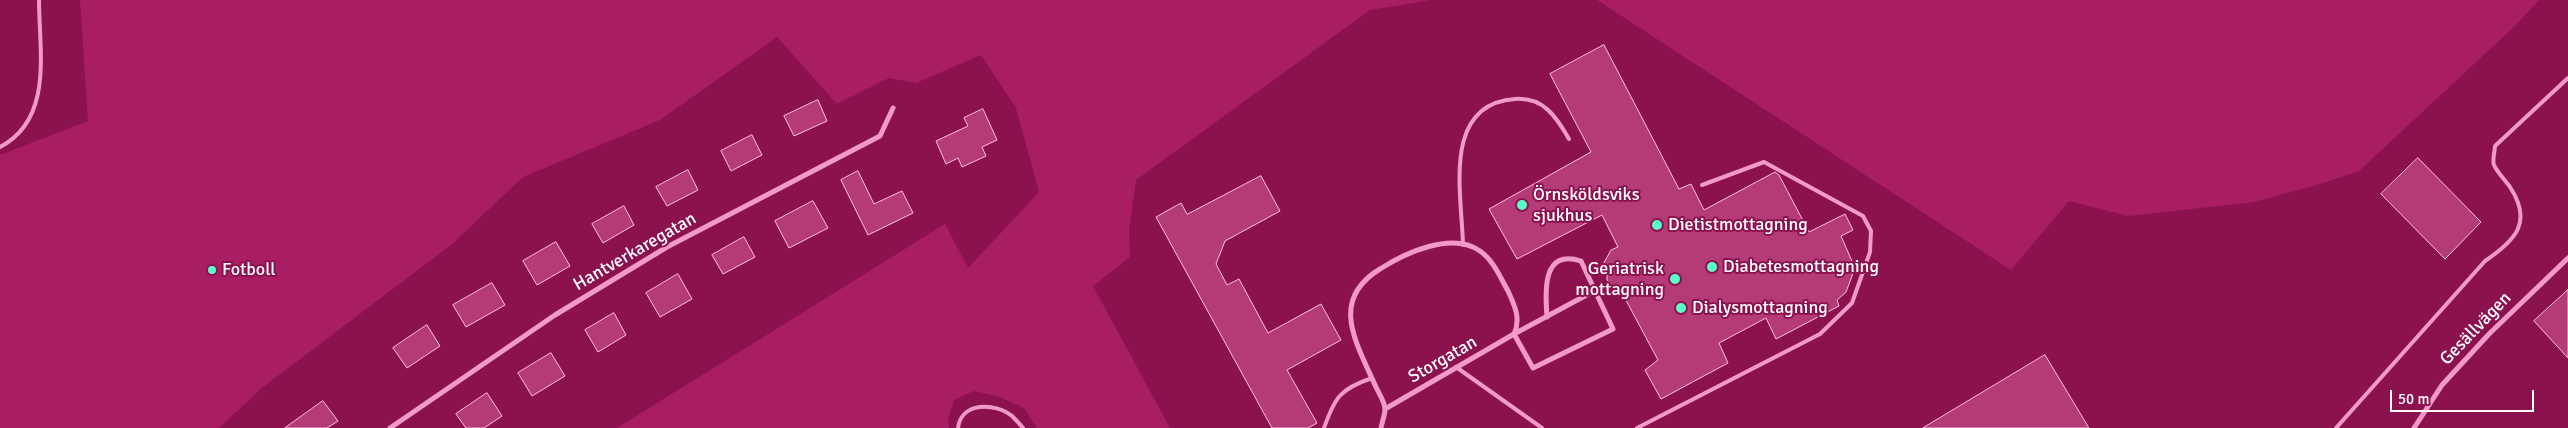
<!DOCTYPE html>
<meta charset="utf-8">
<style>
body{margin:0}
#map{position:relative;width:2568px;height:428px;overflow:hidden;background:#8c124f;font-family:Signika,sans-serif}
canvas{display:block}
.scale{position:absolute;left:2390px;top:390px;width:144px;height:22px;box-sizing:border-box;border:2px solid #fff;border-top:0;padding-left:6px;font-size:15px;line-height:18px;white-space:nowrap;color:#fff;-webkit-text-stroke:4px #8c124f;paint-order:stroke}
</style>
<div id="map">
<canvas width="2568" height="428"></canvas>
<div class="scale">50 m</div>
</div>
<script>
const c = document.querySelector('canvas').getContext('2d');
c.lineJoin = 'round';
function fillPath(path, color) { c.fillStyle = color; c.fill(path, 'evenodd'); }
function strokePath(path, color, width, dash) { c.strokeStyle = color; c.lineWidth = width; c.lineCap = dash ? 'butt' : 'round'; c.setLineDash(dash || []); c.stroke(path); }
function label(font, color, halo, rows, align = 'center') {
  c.font = font + ' Signika,sans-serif'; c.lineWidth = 4; c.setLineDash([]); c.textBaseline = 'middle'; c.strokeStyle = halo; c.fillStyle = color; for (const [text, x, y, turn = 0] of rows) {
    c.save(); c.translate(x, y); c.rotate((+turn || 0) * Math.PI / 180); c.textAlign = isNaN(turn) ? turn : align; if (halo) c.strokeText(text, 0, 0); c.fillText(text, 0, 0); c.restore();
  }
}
const green = new Path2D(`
 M 80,0 L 1431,0 L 1370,10 L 1136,180 L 1129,230 L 1130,257 L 1093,286 L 1170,428 L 1037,428 L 1024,408 L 1000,397 L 974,391 L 954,400 L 948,419 L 949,428 L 617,428 L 945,224 L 968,268 L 1039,192 L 1016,108 L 981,55 L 916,83 L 889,78 L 837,104 L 777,37 L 660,120 L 523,177 L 451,245 L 263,387 L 219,428 L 0,428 L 0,155 L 88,121 Z
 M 1597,0 L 2539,0 L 2516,25 L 2359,171 L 2317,185 L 2254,202 L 2128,216 L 2069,201 L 2011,270 Z`);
const building = new Path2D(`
 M 1604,45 L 1679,189 L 1691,184 L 1704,210 L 1775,172 L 1779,175 L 1809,232 L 1845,214 L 1853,230 L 1841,236 L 1855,268 L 1846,292 L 1837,300 L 1839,306 L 1776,339 L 1766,318 L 1719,343 L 1728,363 L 1661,399 L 1645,370 L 1658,360 L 1620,289 L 1611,285 L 1607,280 L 1607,272 L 1601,268 L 1611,250 L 1618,247 L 1602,215 L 1517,259 L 1489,209 L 1591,152 L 1550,74 Z
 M 818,100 L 827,121 L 794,136 L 784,116 Z
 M 983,109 L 997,140 L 982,147 L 986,156 L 962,167 L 958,158 L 946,164 L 936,141 L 968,126 L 964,118 Z
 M 752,135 L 762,155 L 731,171 L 721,151 Z
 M 2418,158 L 2481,222 L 2445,259 L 2381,194 Z
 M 688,170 L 698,190 L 667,206 L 656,187 Z
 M 858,171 L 874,204 L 902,191 L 913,213 L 868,235 L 841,180 Z
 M 1261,176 L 1280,211 L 1225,241 L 1216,264 L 1227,285 L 1239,279 L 1268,333 L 1321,304 L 1341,340 L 1287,370 L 1317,423 L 1308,428 L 1272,428 L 1156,217 L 1181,203 L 1187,214 Z
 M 813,201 L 828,228 L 789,248 L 775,221 Z
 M 624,206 L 634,225 L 603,243 L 592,224 Z
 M 744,237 L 755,257 L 723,274 L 712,255 Z
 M 556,242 L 570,266 L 537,285 L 523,261 Z
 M 678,274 L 692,299 L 660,317 L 646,293 Z
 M 492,283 L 505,305 L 466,327 L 453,305 Z
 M 2568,290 L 2568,358 L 2534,321 Z
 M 614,313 L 626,335 L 598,352 L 585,330 Z
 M 427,325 L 440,346 L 407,368 L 393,348 Z
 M 551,353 L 565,376 L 532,396 L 518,373 Z
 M 2045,355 L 2089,428 L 1923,428 Z
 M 487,393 L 502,416 L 484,428 L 466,428 L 456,414 Z
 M 323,401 L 338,421 L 327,428 L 285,428 Z`);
const service = new Path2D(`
 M 0,147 C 54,119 39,50 39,0
 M 1463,245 C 1462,195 1441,104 1515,99 C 1543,97 1556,116 1569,139
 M 1456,367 L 1542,428
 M 958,428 C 961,402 995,402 1012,416 C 1016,420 1020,424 1023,428
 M 1324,428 C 1335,397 1340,389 1372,378
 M 1637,428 L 1820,334 L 1852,303 L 1870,252 L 1871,231 L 1863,216 L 1764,162 L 1702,185
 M 2336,428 L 2485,261 C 2516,240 2533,222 2510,187 C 2505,180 2497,172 2494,165 C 2492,160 2495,151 2495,146 L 2568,78`);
const minor = new Path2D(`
 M 1547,317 C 1545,292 1542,248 1581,261 L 1613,329 L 1533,368 L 1514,334 L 1596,290
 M 390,428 L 555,315 L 667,247 L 880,136 L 893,108
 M 1381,428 C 1382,422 1385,415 1385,409 C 1385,402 1378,392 1375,385 C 1356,342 1329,300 1380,269 C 1405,253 1452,231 1480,251 C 1494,261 1500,277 1508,291 C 1515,306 1521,319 1514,334 L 1385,409
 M 2414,428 L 2442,385 L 2489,334 L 2568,258`);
const markers = [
 [1522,205,6,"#5affc6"],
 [1657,225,6,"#5affc6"],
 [1712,267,6,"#5affc6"],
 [212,270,5,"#5affc6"],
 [1675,279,6,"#5affc6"],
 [1681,308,6,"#5affc6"]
];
const poiNames = [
 ["Örnsköldsviks",1533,195],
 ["sjukhus",1533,216],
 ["Dietistmottagning",1668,225],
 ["Diabetesmottagning",1723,267],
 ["Geriatrisk",1664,269,"right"],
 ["mottagning",1664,290,"right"],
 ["Fotboll",222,270],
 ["Dialysmottagning",1692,308]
];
const streetNames = [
 ["Hantverkaregatan",635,252,-30],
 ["Gesällvägen",2476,329,-46],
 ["Storgatan",1443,360,-30]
];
fillPath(green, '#a81d64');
fillPath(building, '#b53b78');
strokePath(building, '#fcc1df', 1);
strokePath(service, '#f19ac7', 4);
strokePath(minor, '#f19ac7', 5);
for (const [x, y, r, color] of markers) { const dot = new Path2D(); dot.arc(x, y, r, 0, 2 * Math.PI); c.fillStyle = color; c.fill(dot); strokePath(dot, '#8c124f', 2); }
label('18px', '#fff', '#8c124f', poiNames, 'left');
label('18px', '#fff', '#8c124f', streetNames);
</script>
